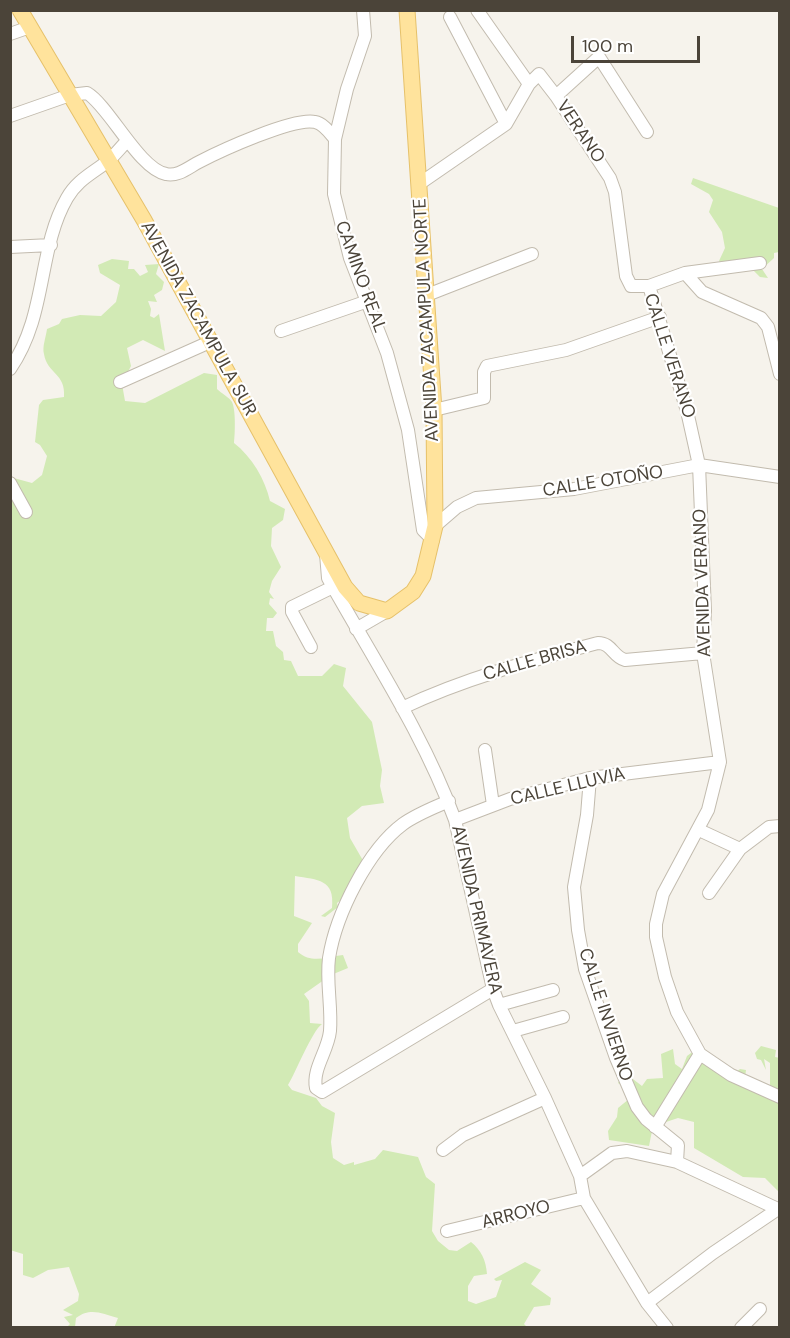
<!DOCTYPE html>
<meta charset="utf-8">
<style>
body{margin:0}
#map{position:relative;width:790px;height:1338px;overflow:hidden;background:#f6f3ec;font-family:"DM Sans",sans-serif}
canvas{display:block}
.frame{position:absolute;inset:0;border:12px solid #4b4439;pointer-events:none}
.scale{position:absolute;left:571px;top:36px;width:129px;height:27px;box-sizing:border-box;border:3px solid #4b4439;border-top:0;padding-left:8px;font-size:18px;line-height:21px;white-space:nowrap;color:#4b4439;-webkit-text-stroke:4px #fff;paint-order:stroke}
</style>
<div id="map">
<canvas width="790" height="1338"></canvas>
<div class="frame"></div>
<div class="scale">100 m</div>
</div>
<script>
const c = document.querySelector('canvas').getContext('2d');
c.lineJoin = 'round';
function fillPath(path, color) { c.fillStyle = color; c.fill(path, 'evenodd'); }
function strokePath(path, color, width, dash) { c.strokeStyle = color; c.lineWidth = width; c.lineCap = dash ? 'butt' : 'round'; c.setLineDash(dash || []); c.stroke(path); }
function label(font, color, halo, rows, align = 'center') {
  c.font = font + ' "DM Sans",sans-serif'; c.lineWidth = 4.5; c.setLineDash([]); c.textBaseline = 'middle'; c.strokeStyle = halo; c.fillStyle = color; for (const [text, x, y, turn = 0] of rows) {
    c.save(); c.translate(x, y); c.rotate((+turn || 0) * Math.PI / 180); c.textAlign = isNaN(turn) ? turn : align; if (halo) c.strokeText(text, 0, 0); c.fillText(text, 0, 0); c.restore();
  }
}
const green = new Path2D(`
 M 693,178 L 779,208 L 779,252 L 774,253 L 774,258 L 762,269 L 768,278 L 760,277 L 753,270 L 727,270 L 719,261 L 725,248 L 722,232 L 709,212 L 713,200 L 709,194 L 691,184 Z
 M 112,259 L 129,261 L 128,269 L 134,269 L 140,276 L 148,272 L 145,265 L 159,264 L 156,274 L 164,282 L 162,290 L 154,295 L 157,302 L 148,301 L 151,309 L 150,316 L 154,318 L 159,314 L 165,351 L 143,340 L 127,348 L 131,366 L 122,384 L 125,401 L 145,403 L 204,373 L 217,375 L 217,389 C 221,393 230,398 232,402 C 236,410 235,434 234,443 C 252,457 265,479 270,501 L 285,509 L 283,520 L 272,528 L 271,546 L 281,567 L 272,581 L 269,592 L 274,599 L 270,598 L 269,604 L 277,613 L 273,618 L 267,618 L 266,631 L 273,631 L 276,646 L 283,652 L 284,660 L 291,661 L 298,676 L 322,676 L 334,664 L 346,668 L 343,686 L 372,722 L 382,770 L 380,786 L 384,803 L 362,806 L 347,818 L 350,838 L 365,864 L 355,889 L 337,903 L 338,907 L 325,917 L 321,916 L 332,908 C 335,879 318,880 295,876 L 294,916 L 312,923 L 298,944 L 298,952 C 312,964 326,957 343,955 L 348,968 L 331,975 L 304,994 L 309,1001 L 310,1023 L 322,1024 C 312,1031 296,1072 288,1085 L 292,1090 L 316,1098 L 322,1106 L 335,1113 L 331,1142 L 333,1158 L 344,1165 L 354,1162 L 354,1165 L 375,1159 L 383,1150 L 418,1157 L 426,1177 L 435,1184 L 432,1231 L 438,1241 L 449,1250 L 457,1251 L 471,1242 C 481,1250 486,1260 487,1274 L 474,1276 L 468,1286 L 468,1301 L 476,1304 L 496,1297 L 502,1280 L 496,1281 L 494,1279 L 525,1262 L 541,1270 L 531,1284 L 551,1298 L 550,1305 L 534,1307 L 524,1324 L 527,1327 L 114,1328 L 118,1318 C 102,1314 91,1307 76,1318 L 75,1327 L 67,1327 L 70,1324 L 64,1317 L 73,1315 L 63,1310 L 78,1301 L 79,1294 L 69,1267 L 48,1270 L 33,1278 L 23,1275 L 23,1254 L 10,1250 L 10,477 L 32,483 L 42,475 L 47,456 L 40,445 L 35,442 L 39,405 L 43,400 L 64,397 C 66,373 47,374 44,354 C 42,347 46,337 47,329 L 59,324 L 62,319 L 80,315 L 101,316 L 116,302 L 120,285 L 100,273 L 98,265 Z
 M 761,1046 L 776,1050 L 775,1057 L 780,1058 L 779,1192 L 765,1178 L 743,1177 L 694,1148 L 694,1122 L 678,1118 L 666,1122 L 660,1121 L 653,1126 L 649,1146 L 609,1140 L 608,1131 L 617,1117 L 618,1108 L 629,1099 L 628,1089 L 618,1083 L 622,1076 L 629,1076 L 642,1086 L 647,1079 L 663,1078 L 661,1054 L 673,1049 L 675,1064 L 682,1069 L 687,1056 L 691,1053 C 708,1055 714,1073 730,1077 L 740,1069 L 746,1070 L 744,1085 L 766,1091 L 770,1085 L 770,1063 L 764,1059 L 766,1070 L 761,1060 L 757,1059 L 755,1053 Z`);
const minor = new Path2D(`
 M 363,10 L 365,36 L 347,89 L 335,139 L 334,194 L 350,258 L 387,353 L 408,430 L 423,530 L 433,540
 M 477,10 L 529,84
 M 450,17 L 506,124
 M 10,34 L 30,27
 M 556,96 L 599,57 L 647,132
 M 10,116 L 70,95 L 87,93 C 109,106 139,169 166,174 C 178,177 189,167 199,162 C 220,151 294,117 315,122 C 323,123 330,133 335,139
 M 419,184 L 506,124 L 529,84 L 539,74 L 556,96 L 610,178 L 615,192 L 626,276 L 631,286 L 649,286 L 687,411 L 699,465 L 705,611 L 703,653 L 720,762 L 708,810 L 663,894 L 656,924 L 656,937 L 665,977 L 677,1012 L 700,1054 L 731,1075 L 780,1097
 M 10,247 L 51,245
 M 685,273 L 702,292 L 761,318 L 768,327 L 780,374
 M 649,286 L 685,273 L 760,263
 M 427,295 L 532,254
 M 281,331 L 365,302
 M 10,369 C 48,314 37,250 67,198 C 77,180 93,173 108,161 C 115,155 121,147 127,141
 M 120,382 L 212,341
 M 434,410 L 484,398 L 484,372 L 487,366 L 566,350 L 660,317
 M 10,483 L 26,512
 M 435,526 L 457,507 L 476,498 L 574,489 L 699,465 L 780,477
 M 326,554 L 328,578 C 372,657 424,735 455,820 L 493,989 L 499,1005 L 545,1098 L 580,1176 L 584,1198 L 647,1303 L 667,1328
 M 356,629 L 387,611
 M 311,647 L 292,612 L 292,607 L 333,587
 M 402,708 C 465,678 530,661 598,643 C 612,643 613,657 625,660 L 703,653
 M 485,750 L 493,805
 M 590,778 L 587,815 L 574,887 L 578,930 L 585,969 L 616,1058 L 637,1107 L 646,1119 L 678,1145 L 677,1162
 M 449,801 C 433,808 417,814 403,824 C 368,850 336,914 329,958 C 326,982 332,1007 330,1031 C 328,1051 312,1069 316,1088 L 322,1092 L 493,989
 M 455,820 L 510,799 L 590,778 L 720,762
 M 699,830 L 740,849 L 769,827 L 780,826
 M 709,893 L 740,849
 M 499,1005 L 553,990
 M 513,1031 L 563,1017
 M 655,1127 L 700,1054
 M 443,1150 L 463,1135 L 545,1098
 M 580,1176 L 612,1153 L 627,1151 L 677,1162 L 780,1210
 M 447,1231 L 584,1198
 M 647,1303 L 713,1253 L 778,1209
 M 741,1328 L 760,1309`);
const major = new Path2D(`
 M 20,10 L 144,220 L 345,587 L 359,603 L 387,611 L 413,592 L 423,576 L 435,526 L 434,410 L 407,10`);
const streetNames = [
 ["VERANO",580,132,56],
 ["CAMINO REAL",360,277,70],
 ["AVENIDA ZACAMPULA SUR",198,319,61],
 ["AVENIDA ZACAMPULA NORTE",427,320,-93],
 ["CALLE VERANO",669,356,72],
 ["CALLE OTOÑO",603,482,-9],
 ["AVENIDA VERANO",703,583,-92],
 ["CALLE BRISA",535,661,-16],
 ["CALLE LLUVIA",568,787,-13],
 ["AVENIDA PRIMAVERA",476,910,77],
 ["CALLE INVIERNO",605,1015,72],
 ["ARROYO",516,1215,-14]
];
fillPath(green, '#d2eab5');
strokePath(minor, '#c2bbae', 14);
strokePath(major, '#e6c16a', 17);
strokePath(minor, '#fff', 12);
strokePath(major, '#ffe39c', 15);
label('18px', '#4b4439', '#fff', streetNames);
</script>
